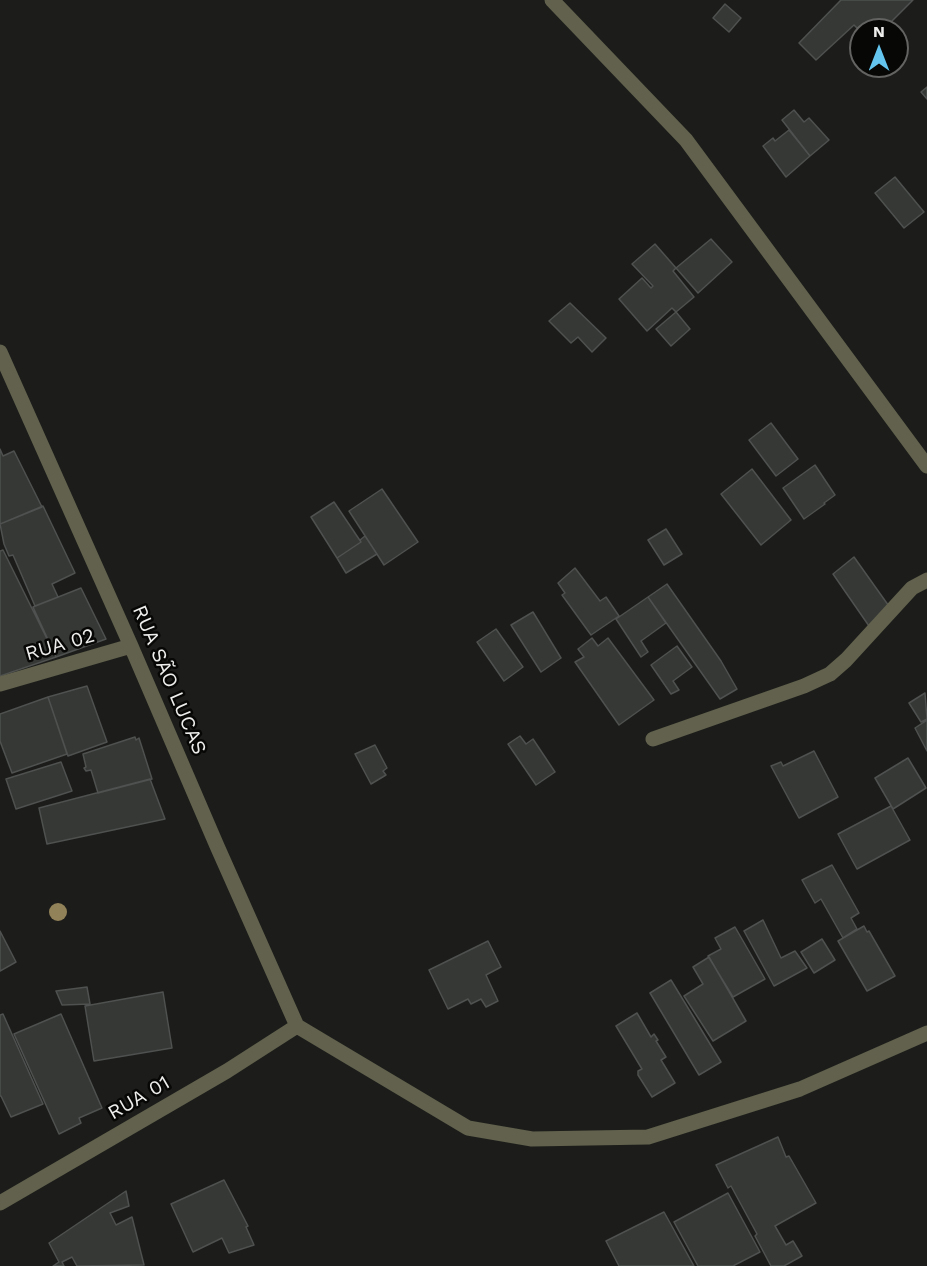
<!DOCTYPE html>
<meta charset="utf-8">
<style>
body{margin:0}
#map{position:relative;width:927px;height:1266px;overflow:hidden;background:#1c1d1a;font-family:"Work Sans",sans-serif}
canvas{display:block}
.north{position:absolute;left:849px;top:18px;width:60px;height:60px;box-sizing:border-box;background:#070706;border:2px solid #636462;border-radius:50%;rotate:0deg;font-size:16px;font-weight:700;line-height:24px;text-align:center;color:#eeefed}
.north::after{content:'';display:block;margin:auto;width:21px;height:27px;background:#64c5ee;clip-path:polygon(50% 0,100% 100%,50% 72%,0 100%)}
</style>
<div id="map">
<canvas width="927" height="1266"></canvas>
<div class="north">N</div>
</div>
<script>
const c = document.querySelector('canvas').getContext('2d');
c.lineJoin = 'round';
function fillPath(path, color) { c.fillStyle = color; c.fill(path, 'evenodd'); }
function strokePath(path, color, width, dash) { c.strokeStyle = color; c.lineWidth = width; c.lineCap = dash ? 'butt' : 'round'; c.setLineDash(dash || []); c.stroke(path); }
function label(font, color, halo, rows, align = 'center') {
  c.font = font + ' "Work Sans",sans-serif'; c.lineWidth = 5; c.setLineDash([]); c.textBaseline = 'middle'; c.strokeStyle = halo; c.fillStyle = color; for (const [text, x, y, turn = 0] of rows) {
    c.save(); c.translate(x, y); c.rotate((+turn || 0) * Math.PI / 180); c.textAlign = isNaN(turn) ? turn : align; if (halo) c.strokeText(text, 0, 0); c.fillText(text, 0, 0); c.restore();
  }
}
const building = new Path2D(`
 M 841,0 L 913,0 L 883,30 L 861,30 L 861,32 L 854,25 L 816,60 L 799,43 Z
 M 725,4 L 741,18 L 729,32 L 713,18 Z
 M 927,87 L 927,99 L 921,92 Z
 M 794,110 L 804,122 L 809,118 L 829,140 L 810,156 L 782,120 Z
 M 789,130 L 810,156 L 786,177 L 763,146 L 773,138 L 775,141 Z
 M 895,177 L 924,212 L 904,228 L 875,193 Z
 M 711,239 L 732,262 L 698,293 L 676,268 Z
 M 655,244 L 676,268 L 673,271 L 694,297 L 676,312 L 672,308 L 647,331 L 619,299 L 642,278 L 651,288 L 653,286 L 632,264 Z
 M 570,303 L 606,338 L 592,352 L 578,337 L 571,343 L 549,321 Z
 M 676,312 L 690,329 L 671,346 L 656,329 Z
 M 771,423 L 798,459 L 776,476 L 749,440 Z
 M 0,449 L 3,456 L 14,451 L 42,507 L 0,524 Z
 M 815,465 L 835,495 L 824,503 L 825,504 L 804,519 L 783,488 Z
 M 752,469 L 791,520 L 761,545 L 721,494 Z
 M 382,489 L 418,542 L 384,565 L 349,511 Z
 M 334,502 L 361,542 L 337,558 L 311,517 Z
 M 43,506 L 75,573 L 52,584 L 58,597 L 35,606 L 13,555 L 9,556 L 4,544 L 0,524 Z
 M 666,529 L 682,554 L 664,565 L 648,540 Z
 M 365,536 L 377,554 L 346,573 L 337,558 L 361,542 L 360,540 Z
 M 3,550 L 56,657 L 0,676 L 0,551 Z
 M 854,557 L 891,609 L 869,626 L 833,574 Z
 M 575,568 L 600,601 L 606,597 L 619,616 L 591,635 L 562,595 L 565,593 L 558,583 Z
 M 667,584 L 721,661 L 737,689 L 720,699 L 648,597 Z
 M 81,588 L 106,639 L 56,657 L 33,607 Z
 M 648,597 L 666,623 L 641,641 L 648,652 L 641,657 L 616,619 Z
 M 533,612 L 561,658 L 541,672 L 511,625 Z
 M 496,629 L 523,667 L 504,681 L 477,642 Z
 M 592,638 L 598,646 L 608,638 L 654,700 L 619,725 L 575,662 L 584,657 L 578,649 Z
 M 677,646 L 692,667 L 673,681 L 679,690 L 671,694 L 651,665 Z
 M 87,686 L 107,742 L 68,756 L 48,697 Z
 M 925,693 L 927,719 L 921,722 L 909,703 Z
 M 48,697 L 67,754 L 12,773 L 0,741 L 0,714 Z
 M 927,720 L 927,751 L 915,728 Z
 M 520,736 L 526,744 L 533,739 L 555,772 L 536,785 L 508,744 Z
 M 135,737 L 136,740 L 139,738 L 152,779 L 98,793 L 91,770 L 86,771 L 84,768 L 86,767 L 83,754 Z
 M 375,745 L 387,768 L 383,771 L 386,775 L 371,784 L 355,754 Z
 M 814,751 L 838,797 L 799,818 L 771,766 L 781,762 L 783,766 Z
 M 908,758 L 926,788 L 893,809 L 875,778 Z
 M 61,762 L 72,791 L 16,809 L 6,779 Z
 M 150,779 L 165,819 L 47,844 L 39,808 Z
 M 891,806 L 910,840 L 857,869 L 838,834 Z
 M 832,865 L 859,913 L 851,918 L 857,929 L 843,938 L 821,899 L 815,903 L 802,880 Z
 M 763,920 L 781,958 L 795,951 L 807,968 L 774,986 L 744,931 Z
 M 864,926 L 867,932 L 869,931 L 895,976 L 867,991 L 838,941 Z
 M 735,927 L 765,979 L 733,997 L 708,956 L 721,949 L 715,938 Z
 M 0,931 L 16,962 L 0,971 Z
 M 822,939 L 835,960 L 814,973 L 801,952 Z
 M 488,941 L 501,967 L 486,975 L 498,1001 L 486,1007 L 481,999 L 471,1004 L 468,999 L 448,1009 L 429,970 Z
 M 709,957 L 746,1021 L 713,1041 L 684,996 L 703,984 L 693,967 Z
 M 671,980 L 721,1062 L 699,1075 L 650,993 Z
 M 87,987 L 90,1004 L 62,1005 L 56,991 Z
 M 163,992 L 172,1048 L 94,1061 L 85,1006 Z
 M 637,1013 L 651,1037 L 654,1034 L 658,1040 L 656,1041 L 666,1057 L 661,1060 L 675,1083 L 652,1097 L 638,1075 L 638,1071 L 642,1069 L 616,1026 Z
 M 3,1014 L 43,1104 L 11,1117 L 1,1096 L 0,1096 L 0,1015 Z
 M 61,1014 L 102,1108 L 79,1118 L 81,1123 L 59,1134 L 14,1034 Z
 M 778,1137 L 786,1157 L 789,1156 L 816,1203 L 775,1226 L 786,1245 L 793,1241 L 802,1256 L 784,1266 L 771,1266 L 755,1236 L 757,1234 L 731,1186 L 728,1188 L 716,1165 Z
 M 224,1180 L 248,1226 L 246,1227 L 254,1245 L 229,1253 L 222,1238 L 193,1252 L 171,1204 Z
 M 126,1191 L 129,1206 L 110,1213 L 116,1225 L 132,1217 L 144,1265 L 77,1266 L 72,1257 L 62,1262 L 64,1266 L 53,1266 L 59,1262 L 49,1243 Z
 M 728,1193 L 760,1252 L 733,1266 L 698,1266 L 674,1222 Z
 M 664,1212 L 694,1266 L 619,1266 L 606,1241 Z`);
const minor = new Path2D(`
 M 552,0 L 686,140 L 927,466
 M 0,352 L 131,646 L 217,846 L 297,1026
 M 0,684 L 131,646
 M 653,739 L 804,686 L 830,674 L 846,660 L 912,588 L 927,580
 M 297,1026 L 468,1128 L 532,1139 L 648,1137 L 800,1089 L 927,1033
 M 0,1203 L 227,1071 L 297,1026`);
const trees = [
 [58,912]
];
const streetNames = [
 ["RUA 02",60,645,-16],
 ["RUA SÃO LUCAS",169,680,67],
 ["RUA 01",139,1098,-30]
];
fillPath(building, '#353835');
strokePath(building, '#4e514f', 1.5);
strokePath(minor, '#61614d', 15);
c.fillStyle = '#928259';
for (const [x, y] of trees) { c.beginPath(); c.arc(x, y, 9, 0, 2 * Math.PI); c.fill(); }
label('20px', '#eeefed', '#070706', streetNames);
</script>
